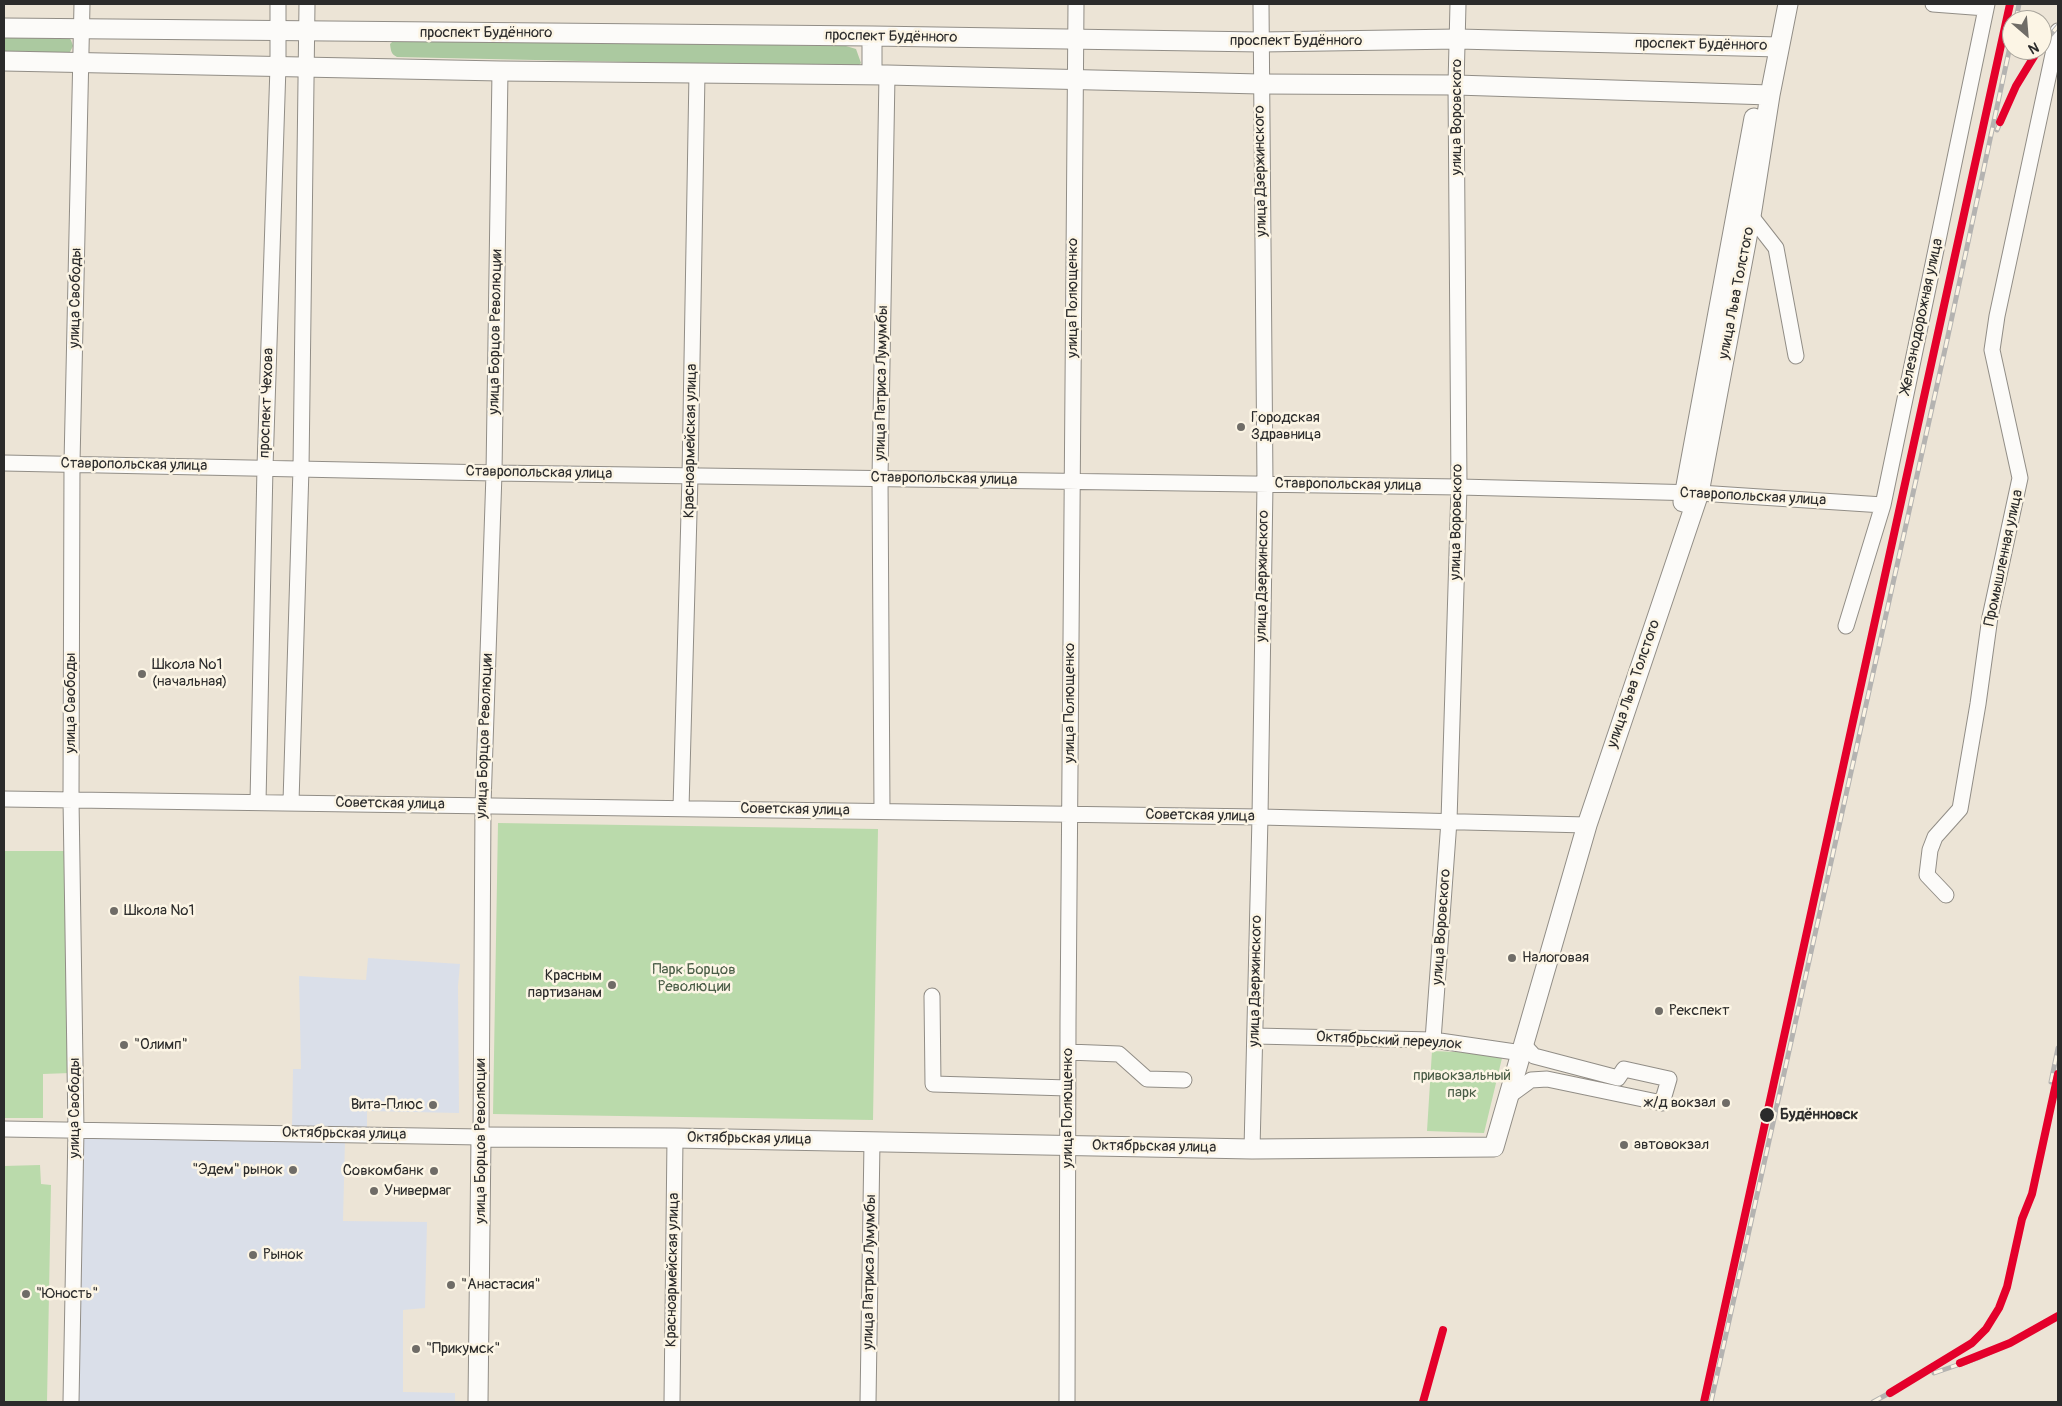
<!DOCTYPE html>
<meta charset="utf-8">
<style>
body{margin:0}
#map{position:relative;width:2062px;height:1406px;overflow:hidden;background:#ece4d6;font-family:Pangolin,sans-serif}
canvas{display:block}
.frame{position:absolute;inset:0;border:5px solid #2b2b2b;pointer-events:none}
.north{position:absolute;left:2002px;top:10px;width:50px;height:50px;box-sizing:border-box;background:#fcf5e5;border:1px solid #a8a49b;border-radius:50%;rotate:153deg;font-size:14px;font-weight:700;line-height:20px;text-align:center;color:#2b2b2b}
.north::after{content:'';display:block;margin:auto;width:18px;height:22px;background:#6f6c67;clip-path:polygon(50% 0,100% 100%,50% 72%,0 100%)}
</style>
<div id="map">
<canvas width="2062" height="1406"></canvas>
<div class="frame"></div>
<div class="north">N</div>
</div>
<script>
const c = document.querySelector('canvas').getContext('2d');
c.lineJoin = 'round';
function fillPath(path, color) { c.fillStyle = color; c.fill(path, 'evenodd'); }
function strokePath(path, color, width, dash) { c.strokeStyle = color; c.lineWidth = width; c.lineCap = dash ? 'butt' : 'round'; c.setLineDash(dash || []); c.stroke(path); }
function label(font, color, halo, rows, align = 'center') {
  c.font = font + ' Pangolin,sans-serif'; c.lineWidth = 5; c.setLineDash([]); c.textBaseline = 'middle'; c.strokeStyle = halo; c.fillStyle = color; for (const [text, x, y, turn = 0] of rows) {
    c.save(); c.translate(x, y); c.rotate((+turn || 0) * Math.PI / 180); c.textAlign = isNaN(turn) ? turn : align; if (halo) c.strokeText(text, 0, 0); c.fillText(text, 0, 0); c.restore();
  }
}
const built = new Path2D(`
 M 368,958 L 460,964 L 458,986 L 459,1113 L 367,1111 L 367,1129 L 292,1129 L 293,1069 L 301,1069 L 299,976 L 366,980 Z
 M 82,1136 L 345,1139 L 343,1221 L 427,1222 L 425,1308 L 403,1310 L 403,1392 L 455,1393 L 455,1402 L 77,1402 Z`);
const green = new Path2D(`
 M 498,823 L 878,829 L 873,1120 L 493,1114 Z
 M 4,851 L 71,851 L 70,1073 L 43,1074 L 43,1118 L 4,1118 Z
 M 1432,1051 L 1503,1054 L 1484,1133 L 1427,1131 Z
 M 40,1165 L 41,1184 L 51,1185 L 47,1402 L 4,1402 L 4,1166 Z`);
const forest = new Path2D(`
 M 4,33 L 66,35 L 71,40 L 73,46 L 68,56 L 4,55 Z
 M 432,40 L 846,46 L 856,49 L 861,63 L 857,67 L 397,57 C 391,54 391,51 390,44 L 393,41 Z`);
const minor = new Path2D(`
 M 1933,4 L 1986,8
 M 1751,216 L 1776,248 L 1796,356
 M 4,463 L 494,473 L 1459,487 L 1699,493 L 1883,505
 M 1846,626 L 1883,505 L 1987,4
 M 4,799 L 1260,817 L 1587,825
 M 258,802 L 265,467 L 278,66 L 278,4
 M 291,802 L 301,468 L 307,4
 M 681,808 L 690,476 L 697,73
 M 882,811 L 880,478 L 887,75
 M 1946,895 L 1927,875 L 1930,850 L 1935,837 L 1960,809 L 1978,704 L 1990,617 L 2020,478 L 1992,350 L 1997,316 L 2058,31
 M 932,996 L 933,1084 L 1068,1088
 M 1255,1036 L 1433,1040 L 1522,1053
 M 1433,1040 L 1449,821 L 1459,487 L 1456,85 L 1458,4
 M 1068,1052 L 1119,1054 L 1147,1079 L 1184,1080
 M 1509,1096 L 1531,1080 L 1547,1079 L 1662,1103 L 1669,1079 L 1624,1069 L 1618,1078 L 1534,1056 L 1524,1045
 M 4,1129 L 481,1137 L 483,805 L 494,473 L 500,71
 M 1252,1149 L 1260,817 L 1265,484 L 1261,4
 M 71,1402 L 76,1130 L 71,799 L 72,463 L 82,4
 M 672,1402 L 675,1138
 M 868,1402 L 872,1142
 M 1067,1402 L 1068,1021 L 1076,4`);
const major = new Path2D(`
 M 4,28 L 872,36 L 1261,42 L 1458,39 L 1779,47
 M 872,36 L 872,75
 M 4,61 L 500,71 L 887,75 L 1260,84 L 1456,85 L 1770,95
 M 1683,502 L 1754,118
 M 478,1402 L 481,1137 L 675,1138 L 1252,1149 L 1494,1147 L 1587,825 L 1699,493 L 1751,216 L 1770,95 L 1788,4`);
const rail = new Path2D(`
 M 2016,20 L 2019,4
 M 2042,45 L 2058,26
 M 1997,130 L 2016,86 L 2038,50
 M 2051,1082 L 2058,1048
 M 1723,1313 L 1767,1115
 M 1934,1373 L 1978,1358 L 2010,1343 L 2058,1316
 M 1890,1393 L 1972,1343 L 1986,1329 L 1999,1308 L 2007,1287 L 2022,1219 L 2032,1194 L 2058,1074
 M 1423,1402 L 1443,1330
 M 1711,1402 L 1946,345 L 2012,37
 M 1873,1402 L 1895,1390`);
const rail1 = new Path2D(`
 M 2000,122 L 2016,86 L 2038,50
 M 1960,1363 L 2010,1343 L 2058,1316
 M 1890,1393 L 1972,1343 L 1986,1329 L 1999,1308 L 2007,1287 L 2022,1219 L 2032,1194 L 2058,1074
 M 1423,1402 L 1443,1330
 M 1704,1402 L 2010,4`);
const markers = [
 [1241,427,5,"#6f6c67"],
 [142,674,5,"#6f6c67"],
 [114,911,5,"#6f6c67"],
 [1512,958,5,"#6f6c67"],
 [612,985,5,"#6f6c67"],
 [1659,1011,5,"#6f6c67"],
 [124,1045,5,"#6f6c67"],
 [1726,1103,5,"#6f6c67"],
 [433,1105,5,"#6f6c67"],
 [1767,1115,8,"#2b2b2b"],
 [1624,1145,5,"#6f6c67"],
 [293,1170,5,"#6f6c67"],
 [434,1171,5,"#6f6c67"],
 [374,1191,5,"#6f6c67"],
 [253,1255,5,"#6f6c67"],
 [451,1285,5,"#6f6c67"],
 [26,1294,5,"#6f6c67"],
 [416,1349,5,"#6f6c67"]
];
const streetNames = [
 ["проспект Будённого",486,33],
 ["проспект Будённого",891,37,1],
 ["проспект Будённого",1296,41],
 ["проспект Будённого",1701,45,1],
 ["улица Воровского",1457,117,-90],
 ["улица Дзержинского",1261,171,-91],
 ["улица Льва Толстого",1737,293,-79],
 ["улица Свободы",76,298,-89],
 ["улица Полющенко",1073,298,-90],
 ["Железнодорожная улица",1922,316,-78],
 ["улица Борцов Революции",496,332,-89],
 ["улица Патриса Лумумбы",882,383,-89],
 ["проспект Чехова",267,403,-88],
 ["Красноармейская улица",691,441,-89],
 ["Ставропольская улица",134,465,1],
 ["Ставропольская улица",539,473,1],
 ["Ставропольская улица",944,479,1],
 ["Ставропольская улица",1348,485,1],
 ["Ставропольская улица",1753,497,3],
 ["улица Воровского",1457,522,-89],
 ["Промышленная улица",2004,558,-78],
 ["улица Дзержинского",1263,576,-89],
 ["улица Льва Толстого",1634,684,-71],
 ["улица Свободы",71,703,-90],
 ["улица Полющенко",1070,703,-90],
 ["улица Борцов Революции",485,736,-88],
 ["Советская улица",390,804,1],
 ["Советская улица",795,810,1],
 ["Советская улица",1200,816,1],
 ["улица Воровского",1442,927,-86],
 ["улица Дзержинского",1256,981,-89],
 ["Октябрьский переулок",1389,1041,3],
 ["улица Свободы",75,1108,-90],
 ["улица Полющенко",1068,1108,-90],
 ["Октябрьская улица",344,1134,1],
 ["Октябрьская улица",749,1139,1],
 ["улица Борцов Революции",481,1141,-90],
 ["Октябрьская улица",1154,1147,1],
 ["Красноармейская улица",673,1270,-89],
 ["улица Патриса Лумумбы",870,1272,-89]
];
const poiNames = [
 ["Городская",1251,418],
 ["Здравница",1251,435],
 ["Школа №1",152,665],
 ["(начальная)",152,682],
 ["Школа №1",124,911],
 ["Налоговая",1522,958],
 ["Красным",602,976,"right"],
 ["партизанам",602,993,"right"],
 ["Рекспект",1669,1011],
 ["\"Олимп\"",134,1045],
 ["ж/д вокзал",1716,1103,"right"],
 ["Вита-Плюс",423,1105,"right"],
 ["автовокзал",1634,1145],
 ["\"Эдем\" рынок",283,1170,"right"],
 ["Совкомбанк",424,1171,"right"],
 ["Универмаг",384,1191],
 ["Рынок",263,1255],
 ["\"Анастасия\"",461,1285],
 ["\"Юность\"",36,1294],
 ["\"Прикумск\"",426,1349]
];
const parkNames = [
 ["Парк Борцов",694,970],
 ["Революции",694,987],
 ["привокзальный",1462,1076],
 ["парк",1462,1093]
];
const stopNames = [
 ["Будённовск",1780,1115]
];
fillPath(built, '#dadfe9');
fillPath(green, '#badaab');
fillPath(forest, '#abc9a0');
strokePath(minor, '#918d86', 17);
strokePath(major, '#918d86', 21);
strokePath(minor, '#fcfbf9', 15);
strokePath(major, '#fcfbf9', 19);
strokePath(rail, '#b4b3b1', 5);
strokePath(rail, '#fcf5e5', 3, [9]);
strokePath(rail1, '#e4002b', 8);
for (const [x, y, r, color] of markers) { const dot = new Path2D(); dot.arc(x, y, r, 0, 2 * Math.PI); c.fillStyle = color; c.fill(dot); strokePath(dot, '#fcf5e5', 2); }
label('15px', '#2b2b2b', '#fcf5e5', streetNames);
label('15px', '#2b2b2b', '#fcf5e5', poiNames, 'left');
label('15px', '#4a5d47', '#fcf5e5', parkNames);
label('bold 15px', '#2b2b2b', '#fcf5e5', stopNames, 'left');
</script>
